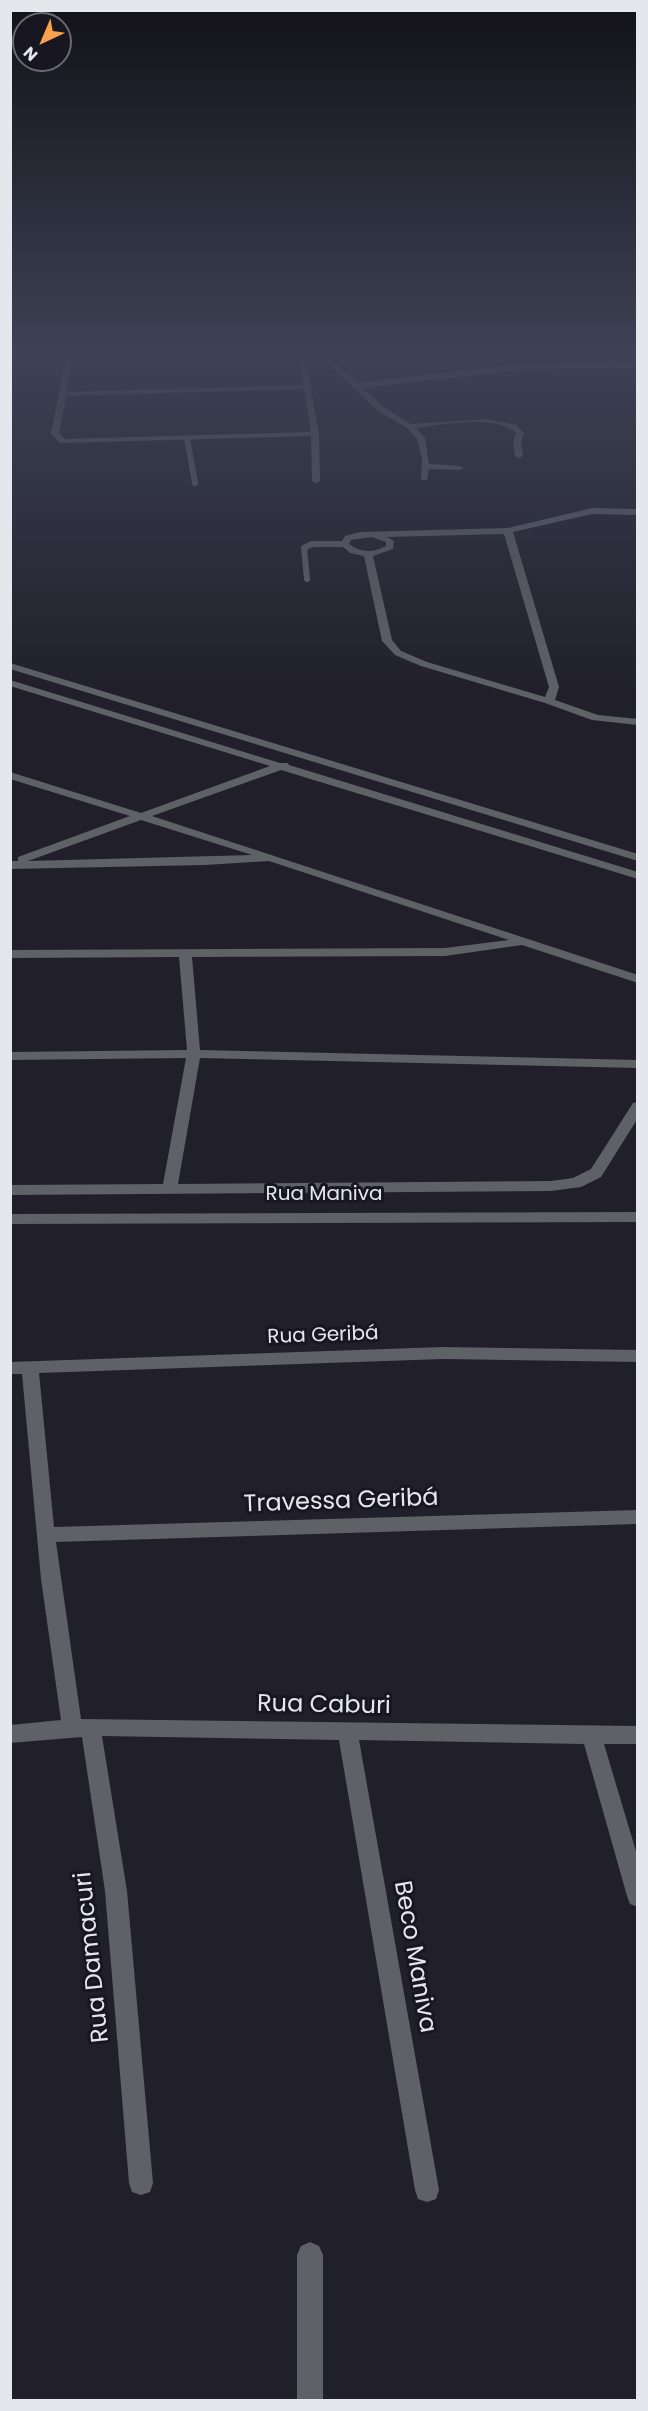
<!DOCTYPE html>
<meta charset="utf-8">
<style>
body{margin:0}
#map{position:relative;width:648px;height:2411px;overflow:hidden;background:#21202a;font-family:Poppins,sans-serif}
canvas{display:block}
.frame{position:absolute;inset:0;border:12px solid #e6e6ed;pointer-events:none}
.north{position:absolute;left:12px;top:12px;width:60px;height:60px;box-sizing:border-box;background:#181721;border:2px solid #6a6a73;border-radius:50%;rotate:224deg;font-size:16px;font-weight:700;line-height:24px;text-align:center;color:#e6e6ed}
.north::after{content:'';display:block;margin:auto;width:21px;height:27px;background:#f8a04b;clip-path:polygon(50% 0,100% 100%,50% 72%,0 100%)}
</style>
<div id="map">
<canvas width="648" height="2411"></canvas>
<div class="frame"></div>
<div class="north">N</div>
</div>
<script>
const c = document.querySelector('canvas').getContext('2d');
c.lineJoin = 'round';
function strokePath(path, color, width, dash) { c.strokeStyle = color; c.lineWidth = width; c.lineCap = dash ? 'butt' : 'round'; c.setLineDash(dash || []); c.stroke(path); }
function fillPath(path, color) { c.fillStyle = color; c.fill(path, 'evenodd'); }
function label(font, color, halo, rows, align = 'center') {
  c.font = font + ' Poppins,sans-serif'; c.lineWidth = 6; c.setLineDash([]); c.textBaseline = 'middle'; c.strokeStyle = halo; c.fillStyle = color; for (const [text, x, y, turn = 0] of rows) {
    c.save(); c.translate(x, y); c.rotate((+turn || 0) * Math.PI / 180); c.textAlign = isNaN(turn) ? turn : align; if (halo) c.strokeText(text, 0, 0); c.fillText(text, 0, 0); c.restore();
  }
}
const lane = new Path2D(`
 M 355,386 L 521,367 L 638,364
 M 187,438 L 195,483
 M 307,579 L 304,548 L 312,544 L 344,544`);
const street = new Path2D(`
 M 66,357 L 72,357 L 66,392 L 303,385 L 299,357 L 305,357 L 319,434 L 320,481 L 316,483 L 312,481 L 311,436 L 60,443 L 51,434 ZM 304,389 L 311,432 L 65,439 L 59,433 L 66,396 Z
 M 322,357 L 328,357 L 385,408 L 411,424 L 487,419 L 516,425 L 524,433 L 521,442 L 523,456 L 519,458 L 515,456 L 513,442 L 516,433 C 496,414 441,425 416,428 L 425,438 L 429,464 L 460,466 L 464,468 L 460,470 L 429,469 L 427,480 L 421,480 L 422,459 L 417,439 L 407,428 L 379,412 Z
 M 592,508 L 638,509 L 638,515 L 592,514 L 513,532 L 559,687 L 555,700 L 598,715 L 638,719 L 638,725 L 592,720 L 545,703 L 421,666 L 395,655 L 382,641 L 364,556 L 350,553 L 340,544 L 345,536 L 360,532 L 508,528 ZM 504,534 L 549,687 L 545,697 L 427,662 L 401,651 L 392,640 L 373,556 L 393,549 L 394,541 L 387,537 ZM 372,537 L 386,542 L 386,546 C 373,553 360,553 349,544 L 351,540 Z
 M 10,663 L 638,854 L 638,861 L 10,669 Z
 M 10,680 L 280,763 L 288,763 L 289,765 L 638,872 L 638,879 L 281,770 L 152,816 L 638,975 L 638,983 L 522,945 L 445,956 L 192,957 L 200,1050 L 638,1060 L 638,1068 L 200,1058 L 178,1184 L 551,1181 L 573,1178 L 591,1169 L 633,1103 L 638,1102 L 638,1118 L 601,1177 L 581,1187 L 551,1191 L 10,1195 L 10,1185 L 163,1184 L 186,1058 L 10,1060 L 10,1052 L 187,1050 L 179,957 L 10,958 L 10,950 L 445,948 L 509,940 L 269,861 L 205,865 L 10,869 L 10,861 L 18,861 L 18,857 L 130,816 L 10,779 L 10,772 L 141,813 L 270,766 L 10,686 ZM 141,820 L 252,855 L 28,861 Z
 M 638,1212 L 638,1222 L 10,1224 L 10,1214 Z
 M 443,1347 L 638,1350 L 638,1362 L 443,1359 L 39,1373 L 54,1527 L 638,1510 L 638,1524 L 56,1542 L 81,1719 L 638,1726 L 638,1744 L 604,1744 L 638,1858 L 638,1907 L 630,1904 L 627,1896 L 584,1744 L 359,1740 L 439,2190 L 436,2199 L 427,2202 L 418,2199 L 415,2190 L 339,1740 L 102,1736 L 127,1891 L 153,2183 L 150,2192 L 141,2195 L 132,2192 L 129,2183 L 105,1891 L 82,1737 L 10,1743 L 10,1725 L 61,1720 L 41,1579 L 22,1374 L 10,1374 L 10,1362 Z
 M 310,2242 L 319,2246 L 323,2255 L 323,2400 L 297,2400 L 297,2255 L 301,2246 Z`);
const streetNames = [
 ["Rua Maniva",324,1195],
 ["Rua Geribá",323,1336,-2]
];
const nearStreetnames = [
 ["Travessa Geribá",341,1502,-2],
 ["Rua Caburi",324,1706,1],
 ["Rua Damacuri",93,1957,-96],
 ["Beco Maniva",414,1957,80]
];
strokePath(lane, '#5e6166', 6);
fillPath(street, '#5e6166');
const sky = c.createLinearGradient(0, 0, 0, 694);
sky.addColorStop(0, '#121217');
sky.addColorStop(0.51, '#3d4255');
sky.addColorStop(1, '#3d425500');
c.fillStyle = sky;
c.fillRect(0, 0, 648, 694);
label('20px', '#e6e6ed', '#181721', streetNames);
label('24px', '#e6e6ed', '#181721', nearStreetnames);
</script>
